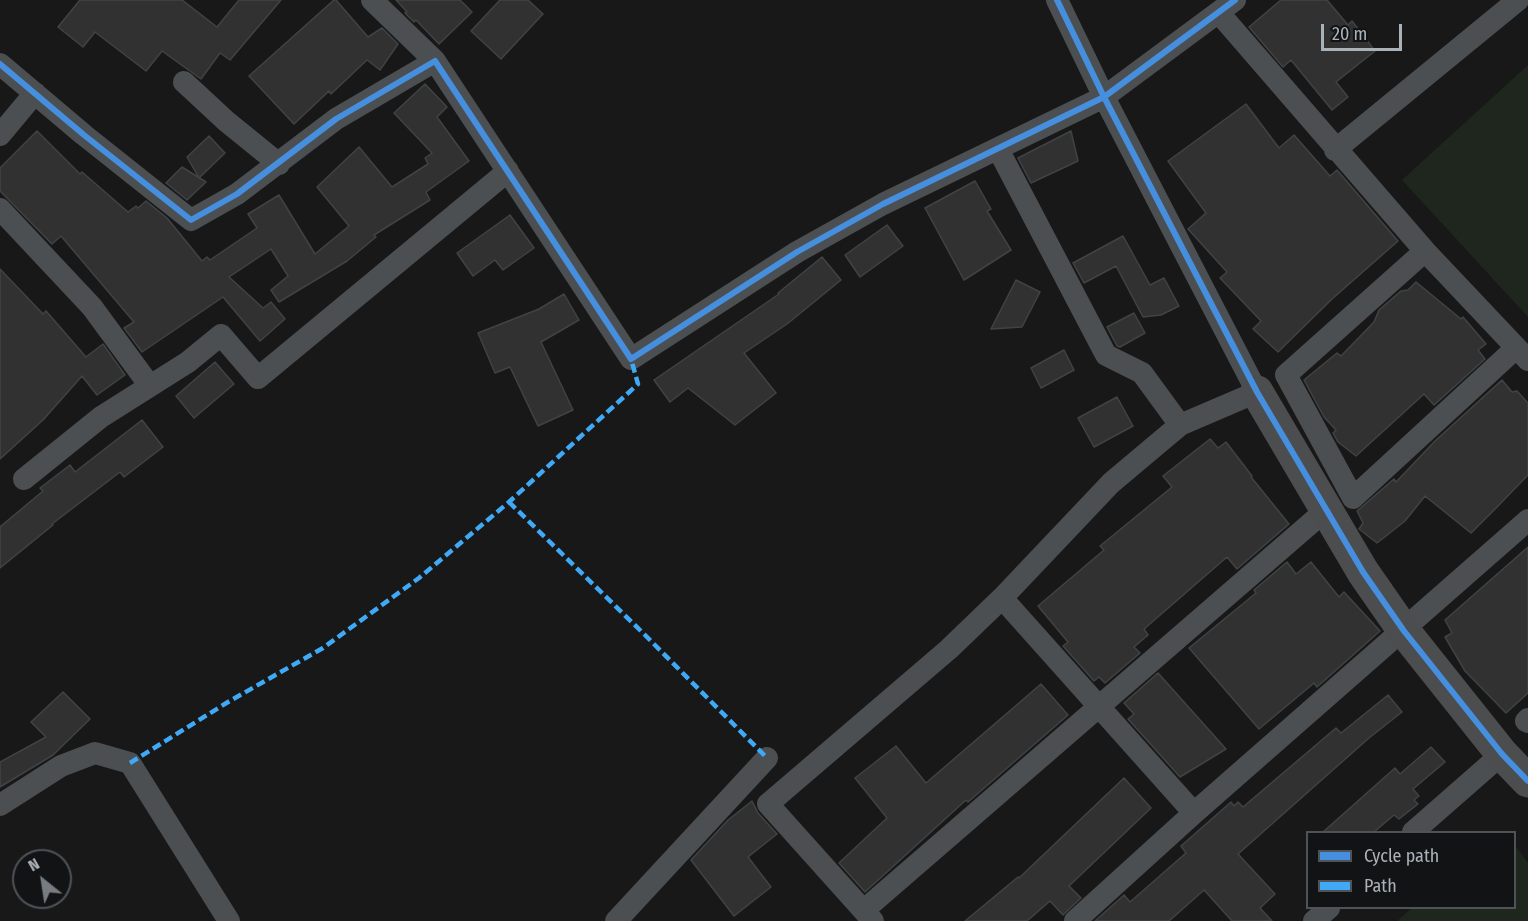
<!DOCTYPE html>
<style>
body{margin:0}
#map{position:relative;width:1528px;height:921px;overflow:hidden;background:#181818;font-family:"Fira Sans Condensed",sans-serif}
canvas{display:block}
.legend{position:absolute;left:1306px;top:831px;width:210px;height:78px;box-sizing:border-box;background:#121315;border:2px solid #4f5357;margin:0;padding:8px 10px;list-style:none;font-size:18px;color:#aab2b9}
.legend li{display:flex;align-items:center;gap:12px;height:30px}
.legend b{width:30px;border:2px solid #4f5357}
.north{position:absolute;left:12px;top:849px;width:60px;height:60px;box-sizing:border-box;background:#121315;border:2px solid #4f5357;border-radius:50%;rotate:330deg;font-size:16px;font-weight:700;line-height:24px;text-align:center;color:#aab2b9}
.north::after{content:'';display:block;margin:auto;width:21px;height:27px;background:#777c81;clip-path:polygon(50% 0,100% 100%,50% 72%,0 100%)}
.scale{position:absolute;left:1321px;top:24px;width:81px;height:27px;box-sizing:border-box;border:3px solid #aab2b9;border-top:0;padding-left:8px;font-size:18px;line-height:21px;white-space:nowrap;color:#aab2b9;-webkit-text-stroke:4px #121315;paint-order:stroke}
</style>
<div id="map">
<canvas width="1528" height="921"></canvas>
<ul class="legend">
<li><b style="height:8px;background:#468fdf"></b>Cycle path</li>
<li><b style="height:8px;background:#3fa9f5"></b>Path</li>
</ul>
<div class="north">N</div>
<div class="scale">20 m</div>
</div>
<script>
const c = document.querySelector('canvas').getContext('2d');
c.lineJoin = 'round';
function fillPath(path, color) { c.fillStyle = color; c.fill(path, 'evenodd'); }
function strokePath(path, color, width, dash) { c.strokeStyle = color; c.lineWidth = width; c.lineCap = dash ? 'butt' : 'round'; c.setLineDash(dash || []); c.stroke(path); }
const green = new Path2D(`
 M 1528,65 L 1528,317 L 1402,180 Z
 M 1515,845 L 1528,863 L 1528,921 L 1397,921 L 1412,908 L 1514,908 Z`);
const building = new Path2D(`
 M 80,0 L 182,0 L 217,27 L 239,0 L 281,0 L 230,60 L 220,53 L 201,79 L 162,51 L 146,71 L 95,32 L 83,47 L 58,27 Z
 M 334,0 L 336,0 L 368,37 L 382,28 L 398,44 L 380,70 L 367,60 L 331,94 L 329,91 L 294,124 L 249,76 Z
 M 396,0 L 460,0 L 472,12 L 439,44 L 416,20 L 414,22 L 405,13 L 407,12 Z
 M 500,0 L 528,0 L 543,14 L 501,59 L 471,31 Z
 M 1281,0 L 1327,0 L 1348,25 L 1352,21 L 1375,51 L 1336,82 L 1348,97 L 1332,110 L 1291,60 L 1283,67 L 1249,27 Z
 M 425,84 L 447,107 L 437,117 L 469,161 L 426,192 L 430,200 L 374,235 L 376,237 L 347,261 L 279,302 L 271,290 L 288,276 L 271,249 L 229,277 L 263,308 L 271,302 L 285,319 L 260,341 L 223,297 L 142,352 L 124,328 L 134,322 L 61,236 L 52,244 L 0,191 L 0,168 L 37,131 L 80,174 L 82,172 L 128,212 L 136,206 L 138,208 L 146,201 L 167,218 L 202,261 L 207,257 L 210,260 L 257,228 L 248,214 L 279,195 L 315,254 L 349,226 L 317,187 L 359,147 L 392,187 L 428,164 L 425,158 L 432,153 L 394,113 Z
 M 1246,104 L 1279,148 L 1294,135 L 1330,176 L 1337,170 L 1398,241 L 1332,299 L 1278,352 L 1253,329 L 1261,321 L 1220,278 L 1227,272 L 1188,229 L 1206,213 L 1168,161 Z
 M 1071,131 L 1078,161 L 1031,183 L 1018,158 Z
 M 209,136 L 225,153 L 199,178 L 187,157 Z
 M 182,167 L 206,182 L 187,200 L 166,183 Z
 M 975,181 L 991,209 L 987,211 L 1011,250 L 964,280 L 925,208 Z
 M 510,215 L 534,248 L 503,270 L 495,260 L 473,276 L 457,253 Z
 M 887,225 L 903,246 L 860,277 L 845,255 Z
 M 1123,236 L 1150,285 L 1164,278 L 1179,306 L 1161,315 L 1143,317 L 1116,266 L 1084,283 L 1073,263 Z
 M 822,257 L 841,280 L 787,324 L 744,353 L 776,393 L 735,425 L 688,388 L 670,402 L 654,380 L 779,294 L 778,293 Z
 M 0,269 L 43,314 L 46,311 L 86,357 L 103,344 L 125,375 L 97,395 L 82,376 L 43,420 L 0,459 Z
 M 1016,280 L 1040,292 L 1022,327 L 991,329 Z
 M 1416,282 L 1461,319 L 1463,317 L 1486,344 L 1478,350 L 1485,359 L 1434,405 L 1424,394 L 1356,456 L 1338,442 L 1333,433 L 1336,430 L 1324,417 L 1304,380 L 1337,353 L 1341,356 L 1374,322 L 1379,310 L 1401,291 L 1408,290 Z
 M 564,294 L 579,320 L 541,342 L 573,410 L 538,426 L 510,367 L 495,373 L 478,333 L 539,309 Z
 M 1134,313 L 1145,333 L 1120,347 L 1117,346 L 1107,327 Z
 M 1064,350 L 1074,370 L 1041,388 L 1031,368 Z
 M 215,362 L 234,384 L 194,418 L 176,396 Z
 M 1502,380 L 1512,392 L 1517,391 L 1528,403 L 1528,475 L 1498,506 L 1471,533 L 1425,496 L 1405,521 L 1377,543 L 1359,529 L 1363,523 L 1357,511 L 1394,479 L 1396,482 L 1435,441 Z
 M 1117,397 L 1133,426 L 1094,447 L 1078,418 Z
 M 142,420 L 163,447 L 124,477 L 120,472 L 52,524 L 53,525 L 0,568 L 0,527 L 43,491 L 40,488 L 70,465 L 75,472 Z
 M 1210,439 L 1218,448 L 1226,442 L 1252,476 L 1251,477 L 1289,524 L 1237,569 L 1227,557 L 1144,629 L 1148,635 L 1134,647 L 1140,653 L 1105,683 L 1099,677 L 1094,681 L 1063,646 L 1068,642 L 1038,606 L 1104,550 L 1100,546 L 1172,487 L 1163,476 Z
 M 1528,547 L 1528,693 L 1506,713 L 1465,671 L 1445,637 L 1452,633 L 1445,620 Z
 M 1287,562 L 1296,574 L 1311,562 L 1339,597 L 1344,592 L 1380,631 L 1317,687 L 1314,683 L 1259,729 L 1189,648 L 1256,593 L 1254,590 Z
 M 1158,673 L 1226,749 L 1180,777 L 1128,719 L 1134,714 L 1124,703 Z
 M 1041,684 L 1068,715 L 968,802 L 966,800 L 865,892 L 839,863 L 887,818 L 855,778 L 896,746 L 926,783 Z
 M 63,692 L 90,719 L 53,755 L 0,787 L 0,762 L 46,737 L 31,722 Z
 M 1388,695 L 1402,712 L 1369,738 L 1238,854 L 1275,894 L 1260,908 L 1272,921 L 1232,921 L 1204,890 L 1169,921 L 1095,921 L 1124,895 L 1130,902 L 1186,853 L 1181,846 L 1231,802 L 1234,806 L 1238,802 L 1243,807 L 1336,728 L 1341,733 Z
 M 1431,747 L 1445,762 L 1413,789 L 1419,796 L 1414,800 L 1418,804 L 1399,819 L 1394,815 L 1374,832 L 1323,832 L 1395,768 L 1400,774 Z
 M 1124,778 L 1151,808 L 1069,886 L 1081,898 L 1063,915 L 1050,901 L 1027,921 L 965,921 L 1018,877 L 1019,878 Z
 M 752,801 L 758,813 L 777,834 L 748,857 L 771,887 L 734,916 L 691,860 L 728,820 Z`);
const street = new Path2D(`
 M 372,0 L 435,61
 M 1219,13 L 1425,251 L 1528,360
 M 0,64 L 84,135 L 191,220 L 237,194 L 336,119 L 435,61 L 631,359 L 797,252 L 883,204 L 1104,97 L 1235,0
 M 184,82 L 226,121 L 279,164
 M 0,135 L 35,93
 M 998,149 L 1106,355 L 1142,373 L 1180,425
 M 1335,150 L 1518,0
 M 0,209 L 92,307 L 150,386
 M 1425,251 L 1286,375 L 1353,498 L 1516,348
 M 24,479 L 101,417 L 188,362 L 221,335 L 258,378 L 508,171
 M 1002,598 L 1194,813
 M 1528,719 L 1526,721 L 1528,722
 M 0,805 L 61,766 L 95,753 L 130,763 L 229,921
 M 1413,832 L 1502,754
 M 864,910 L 1326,510
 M 616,921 L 767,758
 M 873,921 L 768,804 L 949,649 L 1002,598 L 1111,483 L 1180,425 L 1257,392 L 1104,97 L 1057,0
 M 1075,921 L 1194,813 L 1528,520
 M 1314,921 L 1329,908`);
const secondary = new Path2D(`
 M 1257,392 L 1363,572 L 1404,631 L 1502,754 L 1528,781`);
const quiet = new Path2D(`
 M 509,502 L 645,635 L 767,758
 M 130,763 L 228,702 L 323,648 L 419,578 L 509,502 L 638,384 L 631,359`);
const cycleway = new Path2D(`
 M 1057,0 L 1104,97 L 1257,392 L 1363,572 L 1404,631 L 1502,754 L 1528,781
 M 0,64 L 84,135 L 191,220 L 237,194 L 336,119 L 435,61 L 631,359 L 797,252 L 883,204 L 1104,97 L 1235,0`);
fillPath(green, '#1f261e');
fillPath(building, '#313132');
strokePath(building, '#404344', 1.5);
strokePath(street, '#4c4f51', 22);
strokePath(secondary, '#4b4d4f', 33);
strokePath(quiet, '#3fa9f5', 4.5, [9, 4.5]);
strokePath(cycleway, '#468fdf', 6);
</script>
